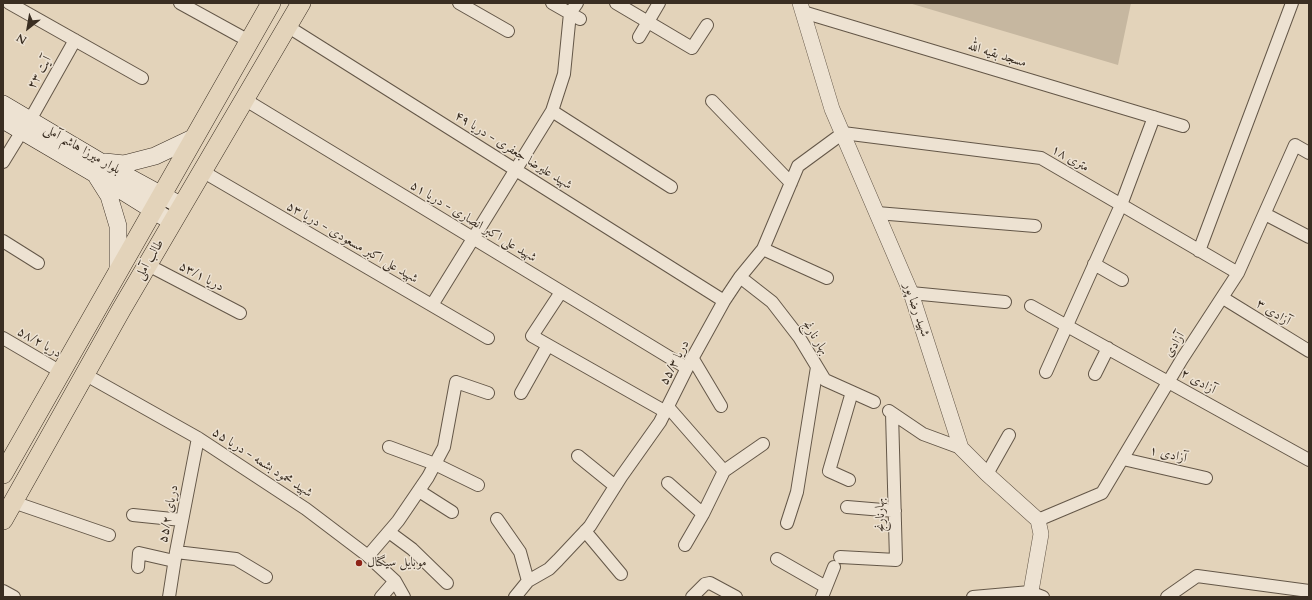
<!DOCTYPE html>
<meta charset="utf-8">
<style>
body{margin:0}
#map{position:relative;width:1312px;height:600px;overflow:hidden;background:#e3d3ba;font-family:Cardo,serif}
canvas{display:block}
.frame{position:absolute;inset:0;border:4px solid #3a2e22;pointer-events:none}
.north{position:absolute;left:8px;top:8px;width:40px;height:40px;-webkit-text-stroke:3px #ede2d2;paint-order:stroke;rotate:211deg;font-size:11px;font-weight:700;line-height:16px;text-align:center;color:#3a2e22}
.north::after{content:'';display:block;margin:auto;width:14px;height:18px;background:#3a2e22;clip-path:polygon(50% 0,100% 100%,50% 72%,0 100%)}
</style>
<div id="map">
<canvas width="1312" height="600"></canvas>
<div class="frame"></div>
<div class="north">N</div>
</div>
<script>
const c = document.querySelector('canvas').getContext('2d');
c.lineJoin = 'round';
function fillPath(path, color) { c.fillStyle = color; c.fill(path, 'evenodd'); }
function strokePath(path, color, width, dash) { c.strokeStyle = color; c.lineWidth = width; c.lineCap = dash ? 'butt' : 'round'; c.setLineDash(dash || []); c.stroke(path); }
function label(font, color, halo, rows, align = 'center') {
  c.font = font + ' Cardo,Amiri,serif'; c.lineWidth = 3; c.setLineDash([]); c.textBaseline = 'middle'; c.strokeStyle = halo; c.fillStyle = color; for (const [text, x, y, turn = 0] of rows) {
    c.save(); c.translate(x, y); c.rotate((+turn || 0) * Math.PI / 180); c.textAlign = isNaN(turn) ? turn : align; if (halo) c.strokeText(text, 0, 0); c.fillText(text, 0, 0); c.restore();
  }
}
const green = new Path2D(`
 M 909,3 L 1131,3 L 1118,65 Z`);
const minor = new Path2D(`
 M 9,3 L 142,78
 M 180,3 L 249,41
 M 459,3 L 508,31
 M 552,3 L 580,19
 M 616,3 L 692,48 L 707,25
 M 803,12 L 1183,126
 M 287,26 L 724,301
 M 639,37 L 659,3
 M 244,99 L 687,368
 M 712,101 L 791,183
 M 552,111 L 671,187
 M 30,120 L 75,40
 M 3,162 L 22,131
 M 202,171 L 488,338
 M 877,213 L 1035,226
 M 1265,214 L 1309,237
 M 3,241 L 38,263
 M 763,249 L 827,278
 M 1199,251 L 1292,3
 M 1094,264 L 1122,280
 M 148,265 L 240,313
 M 740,277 L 772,302 L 799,337 L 825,380 L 874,402
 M 561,292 L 532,336 L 666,412
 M 911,293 L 1005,302
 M 1223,298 L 1309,351
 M 432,305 L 552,111 L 564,74 L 570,13 L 577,3
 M 1031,306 L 1309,460
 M 3,338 L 61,372
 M 693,359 L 721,406
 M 1046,372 L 1121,205 L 1154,117
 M 1095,374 L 1108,348
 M 86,375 L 198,438 L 306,509 L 368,556 L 395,581 L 404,597
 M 521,393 L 548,345
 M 668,407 L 724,471
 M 889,411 L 923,434 L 961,448
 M 389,447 L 435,464 L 478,485
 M 578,456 L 615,486
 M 1123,459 L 1206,478
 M 987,474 L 1009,435
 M 849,480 L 829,471 L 852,392
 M 668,483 L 703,514
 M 419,491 L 452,512
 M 13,502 L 109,535
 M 847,507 L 895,511
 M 133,515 L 182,520
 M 497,519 L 520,552 L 528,581
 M 1038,520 L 1102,493 L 1182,359 L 1238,273 L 1295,145 L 1309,153
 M 787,523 L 797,492 L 817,367
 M 585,531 L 621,574
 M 389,532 L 412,549 L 447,583
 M 685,545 L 703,514 L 724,471 L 763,444
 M 176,552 L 236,559 L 266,577
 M 368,556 L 398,521 L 428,477 L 444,447 L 456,382 L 488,393
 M 840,557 L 896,560 L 892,413
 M 777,559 L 826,587
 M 138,567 L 139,553 L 174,561
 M 3,591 L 14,597
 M 169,597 L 176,552 L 198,438
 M 381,597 L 395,581
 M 515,597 L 528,581 L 549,569 L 558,560 L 590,526 L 621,477 L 660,422 L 687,368 L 724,301 L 740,277 L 763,249 L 798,166 L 843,133 L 1041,158 L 1238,273
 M 692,597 L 705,584 L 710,583 L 736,597
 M 822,597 L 834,567
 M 973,597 L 1030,592 L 1043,597
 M 1167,597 L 1197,576 L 1309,591`);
const tertiary = new Path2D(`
 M 800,3 L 832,109 L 911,293 L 961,448 L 987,474 L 1038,520 L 1041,534 L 1030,597`);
const secondary = new Path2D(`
 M 3,104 L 101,162 L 182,206
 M 3,120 L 95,174 L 172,222
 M 105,162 L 124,164 L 155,156 L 195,137
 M 97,177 L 109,196 L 118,226 L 118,272`);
const primary = new Path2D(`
 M 3,474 L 271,3
 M 3,520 L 121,310 L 301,3`);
const markers = [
 [359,563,4,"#8f2418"]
];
const streetNames = [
 ["مسجد بقیه الله",997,55,17],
 ["آیت ۲۳",40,73,-60],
 ["بلوار میرزا هاشم آملی",82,150,30],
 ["شهید علیرضا جعفری - دریا ۴۹",513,151,32],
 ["۱۸ متری",1070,159,30],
 ["شهید علی اکبر انصاری - دریا ۵۱",473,222,31],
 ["شهید علی اکبر مسعودی - دریا ۵۳",352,243,30],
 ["طالب آملی",150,260,-60],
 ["دریا ۵۳/۱",201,277,28],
 ["شهید رضا پور",916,310,71],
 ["آزادی ۳",1273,313,32],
 ["بهار نارنج",815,338,57],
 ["دریا ۵۸/۲",39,343,30],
 ["آزادی",1175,345,-57],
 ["دریا ۵۵/۳",675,363,-62],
 ["آزادی ۲",1198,382,29],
 ["آزادی ۱",1168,455,13],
 ["شهید محمود بشمه - دریا ۵۵",262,463,33],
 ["دریای ۵۵/۲",169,514,-79],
 ["بهارنارنج",881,515,-92]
];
const poiNames = [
 ["موبایل سیگنال",367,563]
];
fillPath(green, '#c6b7a0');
strokePath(minor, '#645748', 14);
strokePath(tertiary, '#645748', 16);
strokePath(secondary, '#3a2e22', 18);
strokePath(primary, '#3a2e22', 20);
strokePath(minor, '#ede2d2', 12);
strokePath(tertiary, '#ede2d2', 15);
strokePath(secondary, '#ede2d2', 17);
strokePath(primary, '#e3d3ba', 19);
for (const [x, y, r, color] of markers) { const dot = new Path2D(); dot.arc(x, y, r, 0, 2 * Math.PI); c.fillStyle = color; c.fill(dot); strokePath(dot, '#ede2d2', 1.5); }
label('13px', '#3a2e22', '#ede2d2', streetNames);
label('13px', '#3a2e22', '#ede2d2', poiNames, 'left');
</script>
